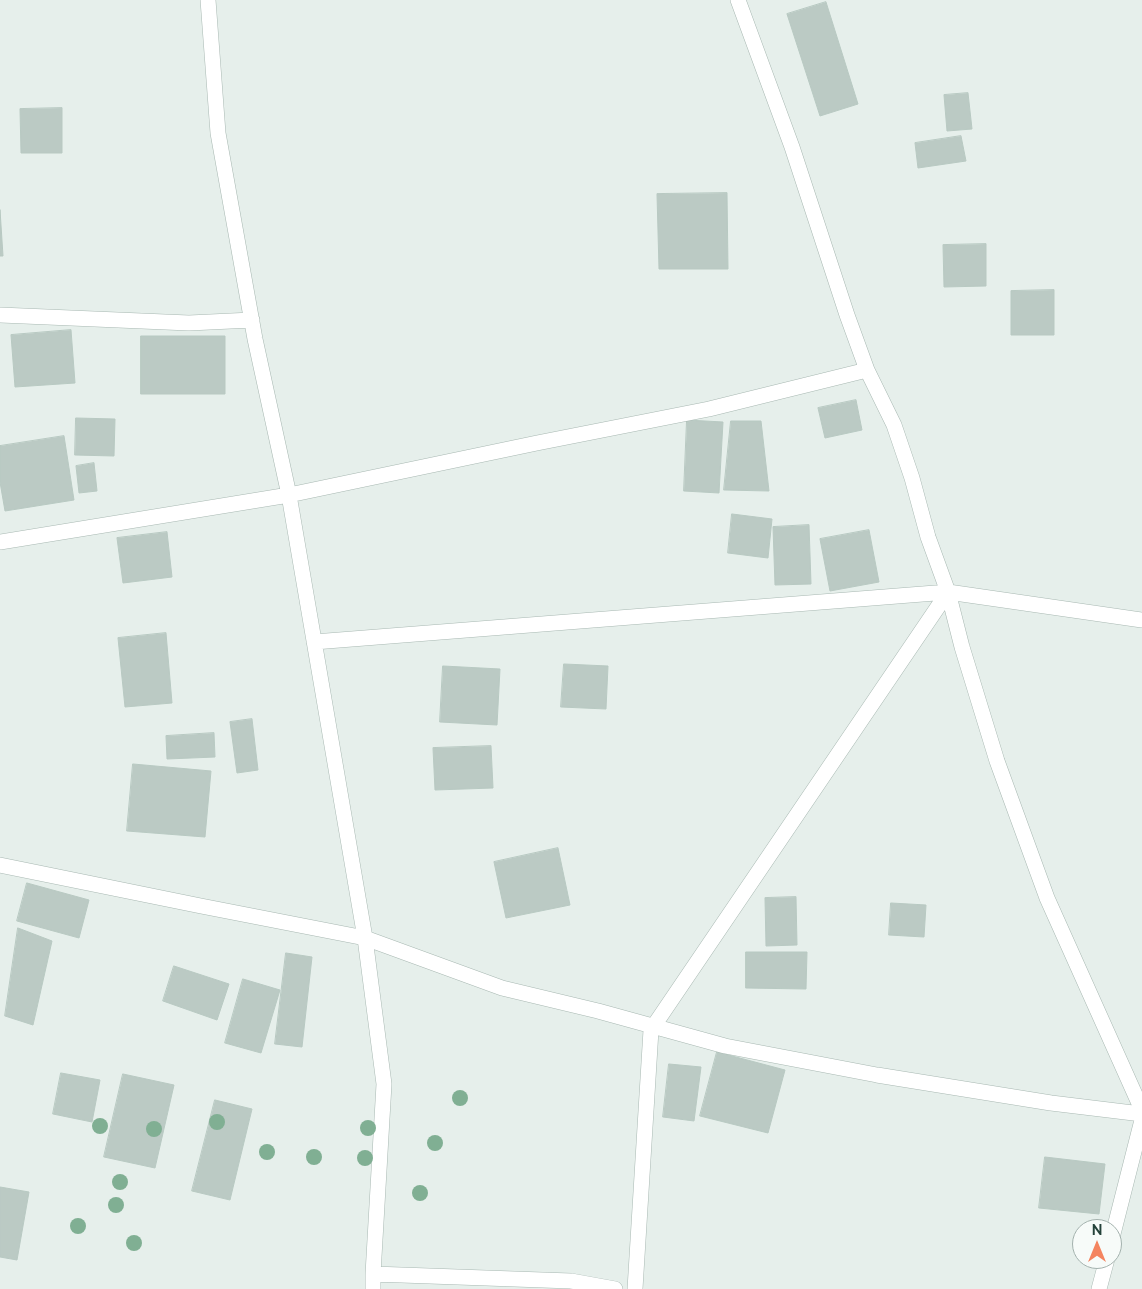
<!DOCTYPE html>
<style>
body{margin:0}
#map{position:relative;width:1142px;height:1289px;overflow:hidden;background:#e6efeb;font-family:Raleway,sans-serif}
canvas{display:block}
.north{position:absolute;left:1072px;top:1219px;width:50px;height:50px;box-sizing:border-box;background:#f7fbf9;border:1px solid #a3b1ad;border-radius:50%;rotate:0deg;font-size:14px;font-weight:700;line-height:20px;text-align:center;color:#24423a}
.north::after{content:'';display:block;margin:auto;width:18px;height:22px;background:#f4845f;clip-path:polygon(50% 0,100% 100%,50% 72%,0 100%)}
</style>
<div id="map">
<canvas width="1142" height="1289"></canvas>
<div class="north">N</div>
</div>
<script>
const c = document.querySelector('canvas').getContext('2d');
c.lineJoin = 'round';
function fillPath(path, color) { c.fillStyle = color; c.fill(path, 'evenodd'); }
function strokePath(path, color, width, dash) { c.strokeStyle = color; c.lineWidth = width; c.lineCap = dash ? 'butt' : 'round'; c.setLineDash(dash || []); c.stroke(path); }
const building = new Path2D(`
 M 826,2 L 858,104 L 820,116 L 787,14 Z
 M 968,93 L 972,129 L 947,131 L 944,95 Z
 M 62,108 L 62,153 L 21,153 L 20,109 Z
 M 961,136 L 966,161 L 918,168 L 915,143 Z
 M 727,193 L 728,269 L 659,269 L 657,194 Z
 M 0,210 L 3,256 L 0,256 Z
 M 986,244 L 986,286 L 944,287 L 943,245 Z
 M 1054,290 L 1054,335 L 1011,335 L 1011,291 Z
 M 71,330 L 75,383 L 15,387 L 11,335 Z
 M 141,336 L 225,336 L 225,394 L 141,394 Z
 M 856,400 L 862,430 L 825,438 L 818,408 Z
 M 76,418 L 115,419 L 114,456 L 75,455 Z
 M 687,420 L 723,422 L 719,493 L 684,491 Z
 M 731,421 L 761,421 L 769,491 L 724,490 Z
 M 64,436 L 74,500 L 5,511 L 0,482 L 0,446 Z
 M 94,463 L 97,491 L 79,493 L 76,466 Z
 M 732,514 L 772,519 L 768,558 L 728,553 Z
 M 809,525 L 811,584 L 775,585 L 773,527 Z
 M 869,530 L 879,582 L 830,591 L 820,539 Z
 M 167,532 L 172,577 L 123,583 L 117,538 Z
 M 166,633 L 172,703 L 125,707 L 118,638 Z
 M 564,664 L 608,666 L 606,709 L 561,707 Z
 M 443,666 L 500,669 L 497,725 L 440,722 Z
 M 252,719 L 258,770 L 237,773 L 230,722 Z
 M 214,733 L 215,757 L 167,759 L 166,736 Z
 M 491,746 L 493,788 L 435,790 L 433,748 Z
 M 133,764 L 211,771 L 205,837 L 127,831 Z
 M 558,848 L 570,905 L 506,918 L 494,862 Z
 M 27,883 L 89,900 L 79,938 L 17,921 Z
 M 796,897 L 797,945 L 766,946 L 765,898 Z
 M 891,903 L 926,905 L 924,937 L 889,935 Z
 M 18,928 L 52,941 L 33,1025 L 5,1016 Z
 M 746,952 L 807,952 L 806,989 L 746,988 Z
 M 286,953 L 312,957 L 302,1047 L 275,1044 Z
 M 174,966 L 229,984 L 217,1020 L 163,1001 Z
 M 243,979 L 280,990 L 261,1053 L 225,1043 Z
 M 717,1052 L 785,1070 L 768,1133 L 700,1116 Z
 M 669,1064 L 701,1067 L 694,1121 L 663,1117 Z
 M 61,1073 L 100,1080 L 92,1122 L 53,1114 Z
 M 123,1074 L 174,1085 L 155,1168 L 104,1157 Z
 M 215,1100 L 252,1109 L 230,1200 L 192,1191 Z
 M 1045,1157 L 1105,1164 L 1099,1214 L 1039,1208 Z
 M 0,1187 L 29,1192 L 17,1260 L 0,1257 Z`);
const minor = new Path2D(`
 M 208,0 L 218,133 L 255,339 L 289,495 L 365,938 L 384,1084 L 373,1274 L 373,1289
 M 738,0 L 792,147 L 847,315 L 867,370 L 894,425 L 912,478 L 928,537 L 948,592 L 962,647 L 997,761 L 1047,898 L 1142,1110
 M 0,315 L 189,323 L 252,320
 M 0,542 L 289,495 L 537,443 L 709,409 L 867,370
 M 314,642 L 948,592 L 1142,620
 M 0,865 L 201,906 L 365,938 L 502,988 L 598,1011 L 725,1046 L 877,1075 L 1051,1103 L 1142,1114
 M 1112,1238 L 1142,1120
 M 373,1274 L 571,1281 L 615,1289
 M 635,1289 L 651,1030 L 948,592
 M 1099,1289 L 1107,1259`);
const trees = [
 [460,1098],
 [217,1122],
 [100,1126],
 [368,1128],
 [154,1129],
 [435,1143],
 [267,1152],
 [314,1157],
 [365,1158],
 [120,1182],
 [420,1193],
 [116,1205],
 [78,1226],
 [134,1243]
];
fillPath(building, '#bbcac4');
strokePath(building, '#b8c9c2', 1);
strokePath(minor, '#a8b8b2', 16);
strokePath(minor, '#fff', 15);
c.fillStyle = '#80af93';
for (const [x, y] of trees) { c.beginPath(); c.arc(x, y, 8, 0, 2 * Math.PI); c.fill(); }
</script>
